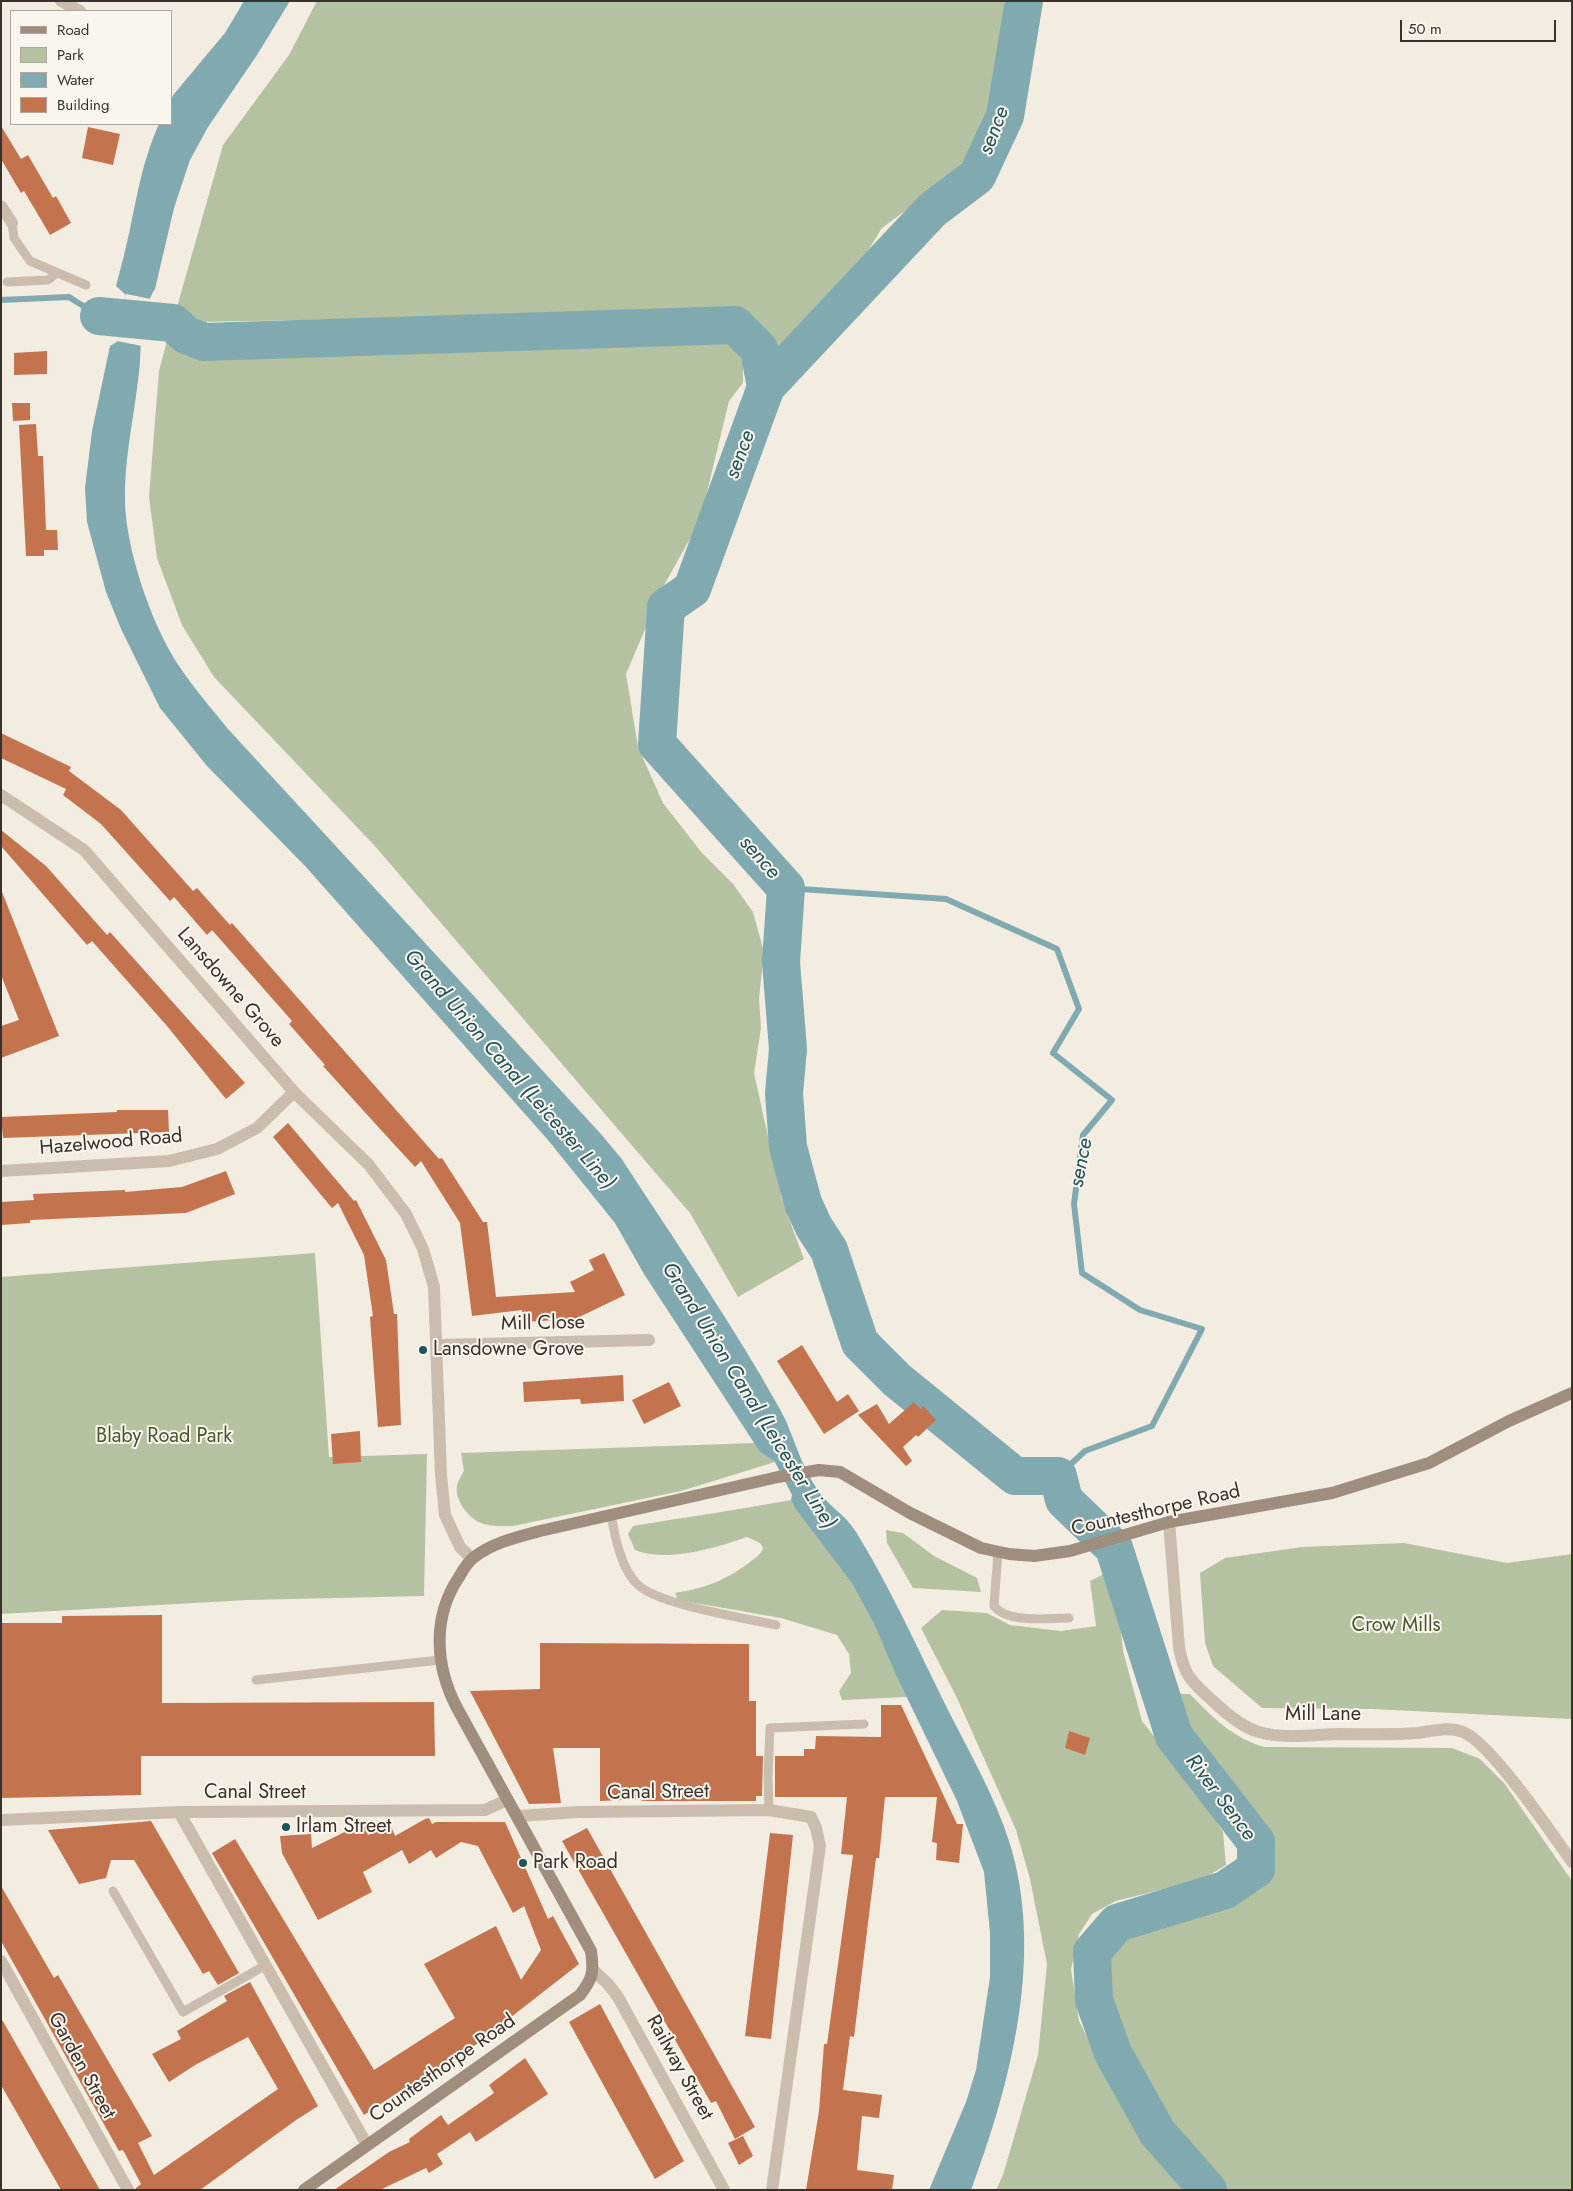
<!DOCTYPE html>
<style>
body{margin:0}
#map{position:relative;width:1573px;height:2191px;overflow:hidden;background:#f3ece1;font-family:Jost,sans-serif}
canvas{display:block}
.frame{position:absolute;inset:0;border:2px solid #3a312b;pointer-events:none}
.legend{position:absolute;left:10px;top:10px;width:162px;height:115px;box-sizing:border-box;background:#faf6ee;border:1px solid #ada7a0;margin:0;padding:6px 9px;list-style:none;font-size:15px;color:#3a312b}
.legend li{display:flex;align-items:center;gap:10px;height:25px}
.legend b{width:25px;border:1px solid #ada7a0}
.scale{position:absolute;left:1400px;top:20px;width:156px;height:22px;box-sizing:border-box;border:2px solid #3a312b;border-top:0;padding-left:6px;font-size:15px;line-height:18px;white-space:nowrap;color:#3a312b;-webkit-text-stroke:4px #faf6ee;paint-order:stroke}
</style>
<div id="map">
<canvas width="1573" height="2191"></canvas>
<div class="frame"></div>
<ul class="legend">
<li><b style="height:6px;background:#9f8d7e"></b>Road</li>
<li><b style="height:14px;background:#b4c2a1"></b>Park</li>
<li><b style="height:14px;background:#80aab0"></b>Water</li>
<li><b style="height:14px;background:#c3744f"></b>Building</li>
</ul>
<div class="scale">50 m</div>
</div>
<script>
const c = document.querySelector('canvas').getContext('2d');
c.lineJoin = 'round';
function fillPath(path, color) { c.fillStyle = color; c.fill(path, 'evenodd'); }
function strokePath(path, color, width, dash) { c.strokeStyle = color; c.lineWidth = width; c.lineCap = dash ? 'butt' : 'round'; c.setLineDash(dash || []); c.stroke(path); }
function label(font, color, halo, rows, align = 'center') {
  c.font = font + ' Jost,sans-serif'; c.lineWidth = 4; c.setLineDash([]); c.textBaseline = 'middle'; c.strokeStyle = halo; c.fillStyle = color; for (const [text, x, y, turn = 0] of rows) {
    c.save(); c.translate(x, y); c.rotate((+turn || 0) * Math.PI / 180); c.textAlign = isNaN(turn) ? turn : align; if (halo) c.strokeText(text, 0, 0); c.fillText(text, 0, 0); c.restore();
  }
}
const green = new Path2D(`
 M 317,1 L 1012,1 L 1000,44 L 995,101 L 978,147 L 941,184 L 882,228 L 866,254 L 802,328 L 771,355 L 767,335 L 740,312 L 195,322 L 177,307 L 223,145 L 289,55 Z
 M 725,336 L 743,355 L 743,383 L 729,401 L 700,521 L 663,587 L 626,674 L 638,747 L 663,803 L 702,853 L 733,884 L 753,912 L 764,952 L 759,998 L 761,1028 L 754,1073 L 782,1200 L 804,1259 L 738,1297 L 690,1213 L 374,845 L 214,677 L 182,625 L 157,558 L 149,497 L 159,371 L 168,337 L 203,354 Z
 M 315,1253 L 329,1457 L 427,1454 L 424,1596 L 247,1600 L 1,1614 L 1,1277 Z
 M 755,1443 L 760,1452 L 775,1462 L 681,1491 L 513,1526 C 503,1526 491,1527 481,1523 C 468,1518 454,1499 457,1485 C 458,1480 462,1475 464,1471 L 461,1453 Z
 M 791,1500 L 851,1582 L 874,1624 L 907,1697 L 842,1700 L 839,1691 L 851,1673 L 849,1654 L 837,1635 L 781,1618 L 678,1600 L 675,1593 C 705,1588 725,1581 750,1562 C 755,1558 761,1555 763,1548 L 760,1543 L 747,1537 C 716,1548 666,1563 635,1550 L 628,1534 L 633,1526 C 686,1517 738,1510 791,1500 Z
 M 886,1530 L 903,1533 L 934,1556 L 977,1578 L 981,1592 L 913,1588 L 887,1543 Z
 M 1404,1543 L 1507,1563 L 1572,1554 L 1572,1719 L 1373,1709 L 1262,1708 L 1213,1666 L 1205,1643 L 1200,1573 L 1225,1558 L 1302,1547 Z
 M 1106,1573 L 1116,1583 L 1123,1651 L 1142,1721 L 1194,1787 L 1223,1832 L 1226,1865 L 1203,1879 L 1116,1901 L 1092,1914 L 1079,1934 L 1071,1969 L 1079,2021 L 1103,2070 L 1145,2140 L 1183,2190 L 996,2190 L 1003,2175 L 1038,2055 L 1047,1964 L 1030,1879 L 1016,1830 L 957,1698 L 921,1628 L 942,1610 L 987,1613 L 1010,1625 L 1061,1631 L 1096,1626 L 1090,1581 Z
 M 1180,1694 L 1190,1694 C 1212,1717 1233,1738 1264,1747 L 1452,1748 L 1480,1759 L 1504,1783 L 1572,1881 L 1572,2190 L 1216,2190 L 1209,2182 L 1152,2105 L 1109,2038 L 1099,2000 L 1101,1954 L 1119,1931 L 1204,1912 L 1237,1896 L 1254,1879 L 1264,1866 L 1262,1847 L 1253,1821 L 1190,1738 C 1184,1725 1174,1708 1180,1694 Z`);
const water = new Path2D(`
 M 244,1 L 290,1 L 257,55 L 208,127 L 190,160 L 174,208 L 155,289 C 137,316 143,351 138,381 C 133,422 124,461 125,502 C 126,549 151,623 177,663 C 192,686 211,708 228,729 L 600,1133 L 621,1158 C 668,1230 717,1302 761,1376 C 769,1391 779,1406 786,1421 C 796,1445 803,1468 817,1489 C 827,1505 846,1515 856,1532 C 890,1587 917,1647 946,1706 C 968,1750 994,1794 1009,1841 C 1045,1953 1011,2083 971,2190 L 929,2190 L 966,2102 L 976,2070 L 990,1977 L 990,1933 L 984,1872 L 957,1801 L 897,1677 L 874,1624 L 851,1582 L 795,1508 L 791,1500 L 792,1495 L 775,1462 L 760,1452 L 644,1274 L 615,1223 L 548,1140 L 306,867 L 207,766 L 160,708 L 121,629 L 106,592 L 87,522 L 85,488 L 92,431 L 110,346 L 118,341 L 126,295 L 116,286 C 121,267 126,248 130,229 C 138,191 143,160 159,124 L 171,124 L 171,99 L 174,94 L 225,33 Z`);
const pier = new Path2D(`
 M 126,294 L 151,299 L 142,346 L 117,341 Z`);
const stream = new Path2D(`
 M 1,300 L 69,297 L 99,316
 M 786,888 L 946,899 L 1057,949 L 1079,1009 L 1053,1053 L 1112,1100 L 1083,1135 L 1074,1204 L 1082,1273 L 1140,1310 L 1202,1329 L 1152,1426 L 1085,1451 L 1058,1476`);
const river = new Path2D(`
 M 1024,1 L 1005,116 L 977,176 L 932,210 L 766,387 L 692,589 L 666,607 L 657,744 L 786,888 L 781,962 L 788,1049 L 784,1093 L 788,1147 L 803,1203 L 814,1227 L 829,1250 L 860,1343 L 897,1380 L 1015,1476 L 1058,1476 L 1064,1500 L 1114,1548 L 1174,1736 L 1256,1842 L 1256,1869 L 1225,1890 L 1117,1923 L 1092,1952 L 1094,2000 L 1113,2053 L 1157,2132 L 1208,2190
 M 99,316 L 173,323 L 186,335 L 204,342 L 735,325 L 759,349 L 766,387`);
const building = new Path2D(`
 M 1,126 L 21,159 L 28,155 L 53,198 L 56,196 L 71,223 L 50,235 L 24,191 L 21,193 L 1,159 Z
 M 88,127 L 120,134 L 113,165 L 82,158 Z
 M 47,351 L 47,374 L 14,375 L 14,353 Z
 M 12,403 L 30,403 L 30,420 L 13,421 Z
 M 36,424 L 38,456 L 43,456 L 46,530 L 57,530 L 58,550 L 44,550 L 44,556 L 26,556 L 19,425 Z
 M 1,733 L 71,767 L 69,771 L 121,810 L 193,891 L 197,888 L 230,925 L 232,923 L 439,1159 L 442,1158 L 483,1222 L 487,1222 L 496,1297 L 575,1292 L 570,1282 L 594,1270 L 589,1260 L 604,1253 L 625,1295 L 575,1319 L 523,1322 L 522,1310 L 472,1316 L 460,1223 L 421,1161 L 415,1167 L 381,1130 L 323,1066 L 325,1065 L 289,1024 L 292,1021 L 212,930 L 207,935 L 174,897 L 170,901 L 101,824 L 63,795 L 66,789 L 1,758 Z
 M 1,830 L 46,866 L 107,935 L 110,932 L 245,1083 L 226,1099 L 167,1026 L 92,941 L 87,945 L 1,846 Z
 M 2,892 L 59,1036 L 1,1058 L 1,1026 L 19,1020 L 1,975 Z
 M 117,1110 L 168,1110 L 169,1132 L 3,1138 L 1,1117 L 117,1112 Z
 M 288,1123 L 354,1201 L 356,1200 L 386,1260 L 394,1314 L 397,1314 L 401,1425 L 378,1427 L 370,1317 L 373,1316 L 364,1255 L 338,1203 L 332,1208 L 273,1137 Z
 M 226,1171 L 235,1194 L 186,1213 L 30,1220 L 30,1223 L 1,1225 L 1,1202 L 34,1200 L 33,1194 L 125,1190 L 125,1192 L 182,1187 Z
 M 802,1345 L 837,1402 L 848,1394 L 859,1411 L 824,1434 L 777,1361 Z
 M 623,1375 L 624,1401 L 581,1404 L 580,1399 L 524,1402 L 523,1382 Z
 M 669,1382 L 681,1406 L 644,1424 L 632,1400 Z
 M 914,1402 L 921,1409 L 923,1406 L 936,1420 L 918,1437 L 916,1435 L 903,1447 L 912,1461 L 906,1466 L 858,1415 L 877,1404 L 889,1424 Z
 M 360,1431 L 361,1462 L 333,1464 L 331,1434 Z
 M 162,1615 L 162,1703 L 434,1702 L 435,1756 L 141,1756 L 141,1795 L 1,1798 L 1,1623 L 62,1623 L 62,1616 Z
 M 540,1643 L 749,1644 L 749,1701 L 756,1701 L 756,1756 L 763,1756 L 762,1796 L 756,1796 L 756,1801 L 641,1801 L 645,1799 L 600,1801 L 600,1748 L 553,1748 L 561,1803 L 529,1804 L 470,1691 L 540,1689 Z
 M 881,1705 L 901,1705 L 957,1824 L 963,1824 L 959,1863 L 936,1860 L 937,1843 L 932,1842 L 937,1797 L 885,1797 L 879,1858 L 876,1858 L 854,2037 L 850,2036 L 843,2090 L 882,2095 L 879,2118 L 862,2116 L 857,2170 L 894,2175 L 892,2190 L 806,2190 L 819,2111 L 824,2044 L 827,2044 L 853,1855 L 841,1854 L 847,1797 L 775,1797 L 775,1756 L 804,1756 L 804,1749 L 815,1749 L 816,1736 L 881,1737 Z
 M 1069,1731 L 1090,1738 L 1085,1755 L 1065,1748 Z
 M 429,1818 L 432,1824 L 436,1822 L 505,1822 L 548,1919 L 553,1916 L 579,1964 L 497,2028 L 498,2030 L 411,2087 L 409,2085 L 364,2115 L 212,1853 L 235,1839 L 374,2070 L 455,2018 L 424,1964 L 496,1926 L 521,1980 L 541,1950 L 524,1906 L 513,1913 L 478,1846 L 461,1842 L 436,1858 L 431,1850 L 409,1864 L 402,1850 L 363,1872 L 372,1892 L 318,1920 L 282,1853 L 280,1836 L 311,1834 L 312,1848 L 363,1823 L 368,1835 L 390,1824 L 395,1836 L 425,1819 Z
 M 151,1821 L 239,1973 L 218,1985 L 209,1971 L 203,1974 L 134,1860 L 111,1860 L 106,1878 L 79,1884 L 48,1830 Z
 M 587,1828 L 755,2127 L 735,2139 L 716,2101 L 711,2103 L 562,1841 Z
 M 770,1833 L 793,1835 L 771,2039 L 745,2036 Z
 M 1,1886 L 54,1978 L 58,1975 L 152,2136 L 138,2143 L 154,2175 L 278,2089 L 248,2037 L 195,2065 L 169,2082 L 152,2054 L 181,2039 L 177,2031 L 227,2001 L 224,1996 L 250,1982 L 318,2106 L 296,2120 L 200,2190 L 136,2190 L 136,2188 L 141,2184 L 123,2150 L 119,2151 L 1,1941 Z
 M 600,2004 L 684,2161 L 655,2179 L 569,2022 Z
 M 1,2018 L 100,2190 L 61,2190 L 1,2085 Z
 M 525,2058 L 548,2094 L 476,2142 L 470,2132 L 437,2154 L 443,2164 L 429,2173 L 426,2168 L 380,2190 L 334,2190 L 389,2152 L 410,2142 L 409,2139 L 441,2115 L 448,2125 L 494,2093 L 489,2085 Z
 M 743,2136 L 753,2156 L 739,2165 L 728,2143 Z`);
const lane = new Path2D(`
 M 12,223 L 14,238 L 30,261 L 86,285
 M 7,282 L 48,280 L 57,273
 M 611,1515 C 615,1537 621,1569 638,1585 C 660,1605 745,1618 776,1625
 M 998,1552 L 994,1606 C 1008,1624 1048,1618 1069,1618
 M 256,1680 L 440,1660
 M 769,1810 L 768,1777 L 770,1728 L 864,1724
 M 113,1891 L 183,2012 L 266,1965`);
const street = new Path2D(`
 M 61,1 L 80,11
 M 1,206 L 12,223
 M 1,795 L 84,850 L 294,1092 L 369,1165 L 406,1214 L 423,1249 L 434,1287 L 441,1475 L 445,1515 L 460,1547 L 472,1559
 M 1,1171 L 169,1161 L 217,1149 L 257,1128 L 294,1092
 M 437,1345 L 649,1340
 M 1169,1522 L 1179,1647 C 1184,1677 1193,1683 1215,1703 C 1227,1714 1242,1727 1259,1732 C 1283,1739 1313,1735 1338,1734 C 1365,1734 1391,1735 1418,1733 C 1433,1731 1448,1726 1463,1732 C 1491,1743 1552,1834 1572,1862
 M 179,1812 L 367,2145
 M 518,1816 L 579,1812 L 769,1810 L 811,1817 L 816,1828 L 820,1846 L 772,2190
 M 1,1820 L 179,1812 L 485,1810 L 507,1800
 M 1,1961 L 128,2190
 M 594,1971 L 608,1984 L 618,1997 L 724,2190`);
const secondary = new Path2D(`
 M 304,2190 L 580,1995 C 593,1978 594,1972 591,1951 L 457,1708 C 435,1666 432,1617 459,1577 C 463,1570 467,1563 473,1558 C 492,1543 517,1537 540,1531 L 778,1477 L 819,1470 L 840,1472 L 910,1513 L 981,1548 L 1009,1554 L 1034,1556 L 1070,1551 L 1169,1522 L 1332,1493 L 1429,1463 L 1509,1421 L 1572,1393`);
const markers = [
 [423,1350,5,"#21535b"],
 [286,1827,5,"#21535b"],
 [523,1863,5,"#21535b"]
];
const streetNames = [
 ["Lansdowne Grove",230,988,49],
 ["Hazelwood Road",111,1143,-5],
 ["Mill Close",543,1324,-1],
 ["Countesthorpe Road",1156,1511,-13],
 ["Mill Lane",1323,1715],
 ["Canal Street",255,1793],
 ["Canal Street",658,1793,-1],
 ["Garden Street",81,2066,61],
 ["Railway Street",679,2068,61],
 ["Countesthorpe Road",443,2069,-35]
];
const poiNames = [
 ["Lansdowne Grove",433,1350],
 ["Irlam Street",296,1827],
 ["Park Road",533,1863]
];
const parkNames = [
 ["Blaby Road Park",164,1437],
 ["Crow Mills",1396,1626]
];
const waterNames = [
 ["sence",995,131,-69],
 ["sence",741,455,-70],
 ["sence",759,858,48],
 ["Grand Union Canal (Leicester Line)",509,1070,49],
 ["sence",1082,1163,-79],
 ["Grand Union Canal (Leicester Line)",748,1396,58],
 ["River Sence",1220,1798,53]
];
fillPath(green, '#b4c2a1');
fillPath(water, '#80aab0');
fillPath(pier, '#f3ece1');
strokePath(stream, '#80aab0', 6);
strokePath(river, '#80aab0', 38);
fillPath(building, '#c3744f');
strokePath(lane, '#cbbdad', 9);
strokePath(street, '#cbbdad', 12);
strokePath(secondary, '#9f8d7e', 12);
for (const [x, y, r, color] of markers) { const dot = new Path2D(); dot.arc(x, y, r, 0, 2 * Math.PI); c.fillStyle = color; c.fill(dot); strokePath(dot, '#faf6ee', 2); }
label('20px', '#3a312b', '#faf6ee', streetNames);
label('20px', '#3a312b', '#faf6ee', poiNames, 'left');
label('20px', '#46582f', '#faf6ee', parkNames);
label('italic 21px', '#21535b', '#faf6ee', waterNames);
</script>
